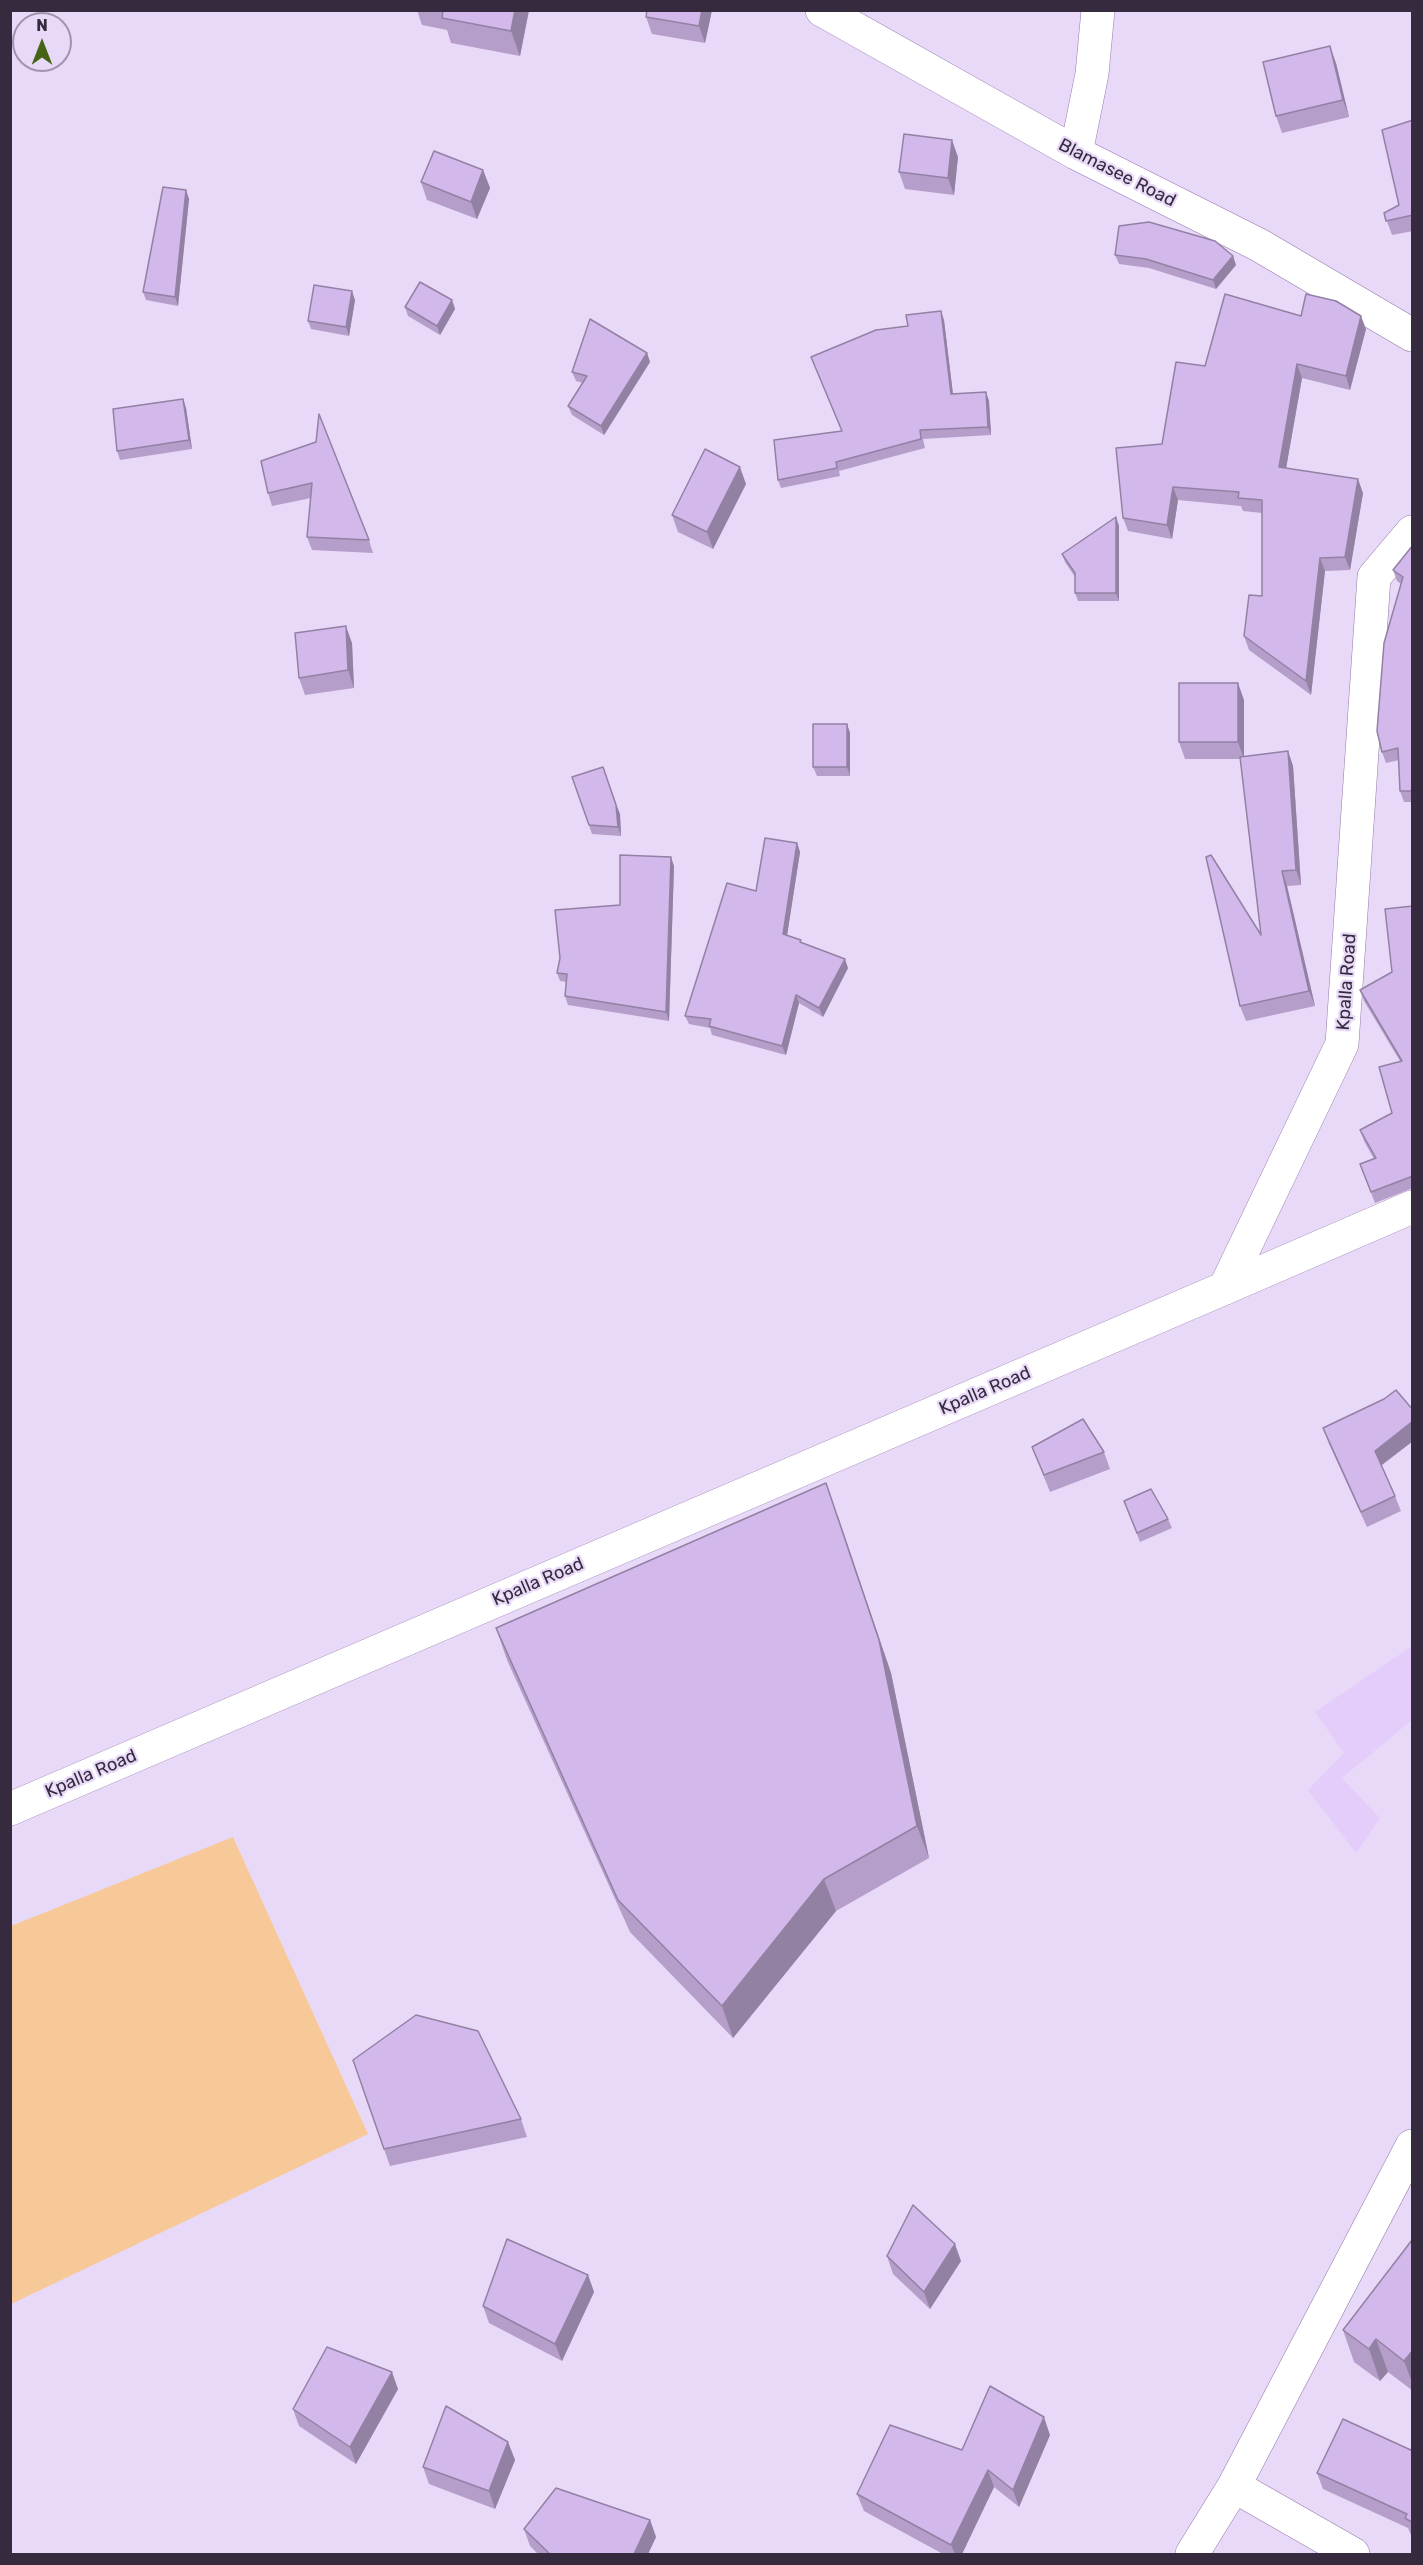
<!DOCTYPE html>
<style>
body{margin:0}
#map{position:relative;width:1423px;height:2565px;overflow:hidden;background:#e9d9f8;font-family:Rubik,sans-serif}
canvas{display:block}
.frame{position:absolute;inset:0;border:12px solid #352a3e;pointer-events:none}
.north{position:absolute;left:12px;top:12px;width:60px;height:60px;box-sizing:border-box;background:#e9d9f8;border:2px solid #a193ae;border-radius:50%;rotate:0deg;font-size:16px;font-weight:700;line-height:24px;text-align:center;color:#352a3e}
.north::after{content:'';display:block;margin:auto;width:21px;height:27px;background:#476316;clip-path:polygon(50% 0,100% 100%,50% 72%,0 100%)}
</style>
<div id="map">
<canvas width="1423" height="2565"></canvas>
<div class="frame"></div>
<div class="north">N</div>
</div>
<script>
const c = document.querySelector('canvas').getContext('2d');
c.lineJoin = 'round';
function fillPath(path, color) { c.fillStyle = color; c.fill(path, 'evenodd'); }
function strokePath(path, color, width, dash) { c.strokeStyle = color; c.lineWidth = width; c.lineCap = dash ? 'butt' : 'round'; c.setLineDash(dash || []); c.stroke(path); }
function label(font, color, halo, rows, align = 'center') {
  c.font = font + ' Rubik,sans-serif'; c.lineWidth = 4.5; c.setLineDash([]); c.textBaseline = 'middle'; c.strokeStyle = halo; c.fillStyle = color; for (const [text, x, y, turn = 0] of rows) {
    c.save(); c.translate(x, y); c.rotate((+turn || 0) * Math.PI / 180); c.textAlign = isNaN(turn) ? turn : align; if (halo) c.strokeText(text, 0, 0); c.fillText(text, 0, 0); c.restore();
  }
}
const built = new Path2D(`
 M 1412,1646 L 1412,1720 L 1342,1778 L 1380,1818 L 1356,1853 L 1308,1790 L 1344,1753 L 1315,1712 Z`);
const green = new Path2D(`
 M 233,1837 L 368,2134 L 11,2304 L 11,1926 Z`);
const minor = new Path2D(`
 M 822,10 L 1076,153 L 1259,245 L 1412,335
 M 1076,153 L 1092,74 L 1098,10
 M 1225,1288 L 1412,1207
 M 1234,2486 L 1353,2554
 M 1192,2554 L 1234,2486 L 1412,2146`);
const tertiary = new Path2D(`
 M 10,1809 L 1225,1288 L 1342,1044 L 1374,577 L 1412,532`);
const wall = new Path2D(`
 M 417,10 L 529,10 L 520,56 L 451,43 L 447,30 L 422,25 Z
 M 712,10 L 705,43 L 652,34 L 646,17 Z
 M 1336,63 L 1349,117 L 1282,133 L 1276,116 Z
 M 1413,120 L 1413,231 L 1392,235 L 1384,213 L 1399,205 Z
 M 958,157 L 954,195 L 905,189 L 899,172 Z
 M 483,170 L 490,188 L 477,219 L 427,200 L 421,182 Z
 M 186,190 L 189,199 L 178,306 L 146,300 L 143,292 Z
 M 1115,255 L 1233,256 L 1236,265 L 1216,289 L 1149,268 L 1119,264 Z
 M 355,300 L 349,336 L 311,329 L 308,321 Z
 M 452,300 L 455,309 L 440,335 L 408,316 L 405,307 Z
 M 1301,316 L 1366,329 L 1350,390 L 1302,378 L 1286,468 L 1363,493 L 1350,570 L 1325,571 L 1311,695 L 1249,650 L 1244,636 L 1262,596 L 1262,513 L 1243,511 L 1241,506 L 1178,500 L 1172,539 L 1128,531 L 1123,518 L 1162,444 Z
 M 944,320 L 953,394 L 986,392 L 989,401 L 991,435 L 923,439 L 925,448 L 839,471 L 840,476 L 781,488 L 778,480 L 842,431 L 811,357 L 908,326 Z
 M 647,353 L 650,362 L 604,435 L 572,415 L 568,406 L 583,383 L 576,381 L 572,372 Z
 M 183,399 L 186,408 L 192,449 L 120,460 L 117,451 Z
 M 316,442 L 369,540 L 373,553 L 312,550 L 307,537 L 311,498 L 272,506 L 268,493 Z
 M 746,484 L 713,549 L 678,532 L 672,515 Z
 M 1116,517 L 1119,526 L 1119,601 L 1078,601 L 1075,593 L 1075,577 L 1065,562 L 1062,554 Z
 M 1413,545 L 1413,802 L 1404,802 L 1400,791 L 1399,760 L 1386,763 L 1382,752 L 1401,584 L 1397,581 L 1393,570 Z
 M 352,643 L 354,688 L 305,695 L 299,678 Z
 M 1244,700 L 1244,757 L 1288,751 L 1293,766 L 1301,885 L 1287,886 L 1315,1006 L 1246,1021 L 1240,1006 L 1261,935 L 1240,759 L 1185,759 L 1179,742 Z
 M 847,724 L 850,733 L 850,776 L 817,776 L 813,767 Z
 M 603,767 L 620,814 L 621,836 L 592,834 L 572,777 Z
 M 797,843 L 800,852 L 787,935 L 848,968 L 823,1017 L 799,1003 L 786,1055 L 712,1035 L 710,1028 L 689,1024 L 685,1016 L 756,891 Z
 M 674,866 L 669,1021 L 568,1005 L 565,996 L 567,982 L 560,981 L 557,973 Z
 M 1413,906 L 1413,1188 L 1375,1203 L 1360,1164 L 1374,1159 L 1364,1141 L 1360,1130 L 1392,1113 L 1400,1061 L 1364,1001 L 1360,990 L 1392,972 Z
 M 1413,1410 L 1413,1441 L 1381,1466 L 1395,1496 L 1401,1511 L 1367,1527 L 1329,1444 L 1323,1428 Z
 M 1032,1447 L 1104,1452 L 1110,1469 L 1050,1492 Z
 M 1124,1501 L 1168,1519 L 1172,1528 L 1140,1542 Z
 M 838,1516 L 891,1673 L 929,1858 L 836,1911 L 733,2038 L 630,1932 L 507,1660 L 496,1628 Z
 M 521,2119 L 527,2137 L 390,2166 L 384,2149 Z
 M 1412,2240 L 1413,2391 L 1388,2372 L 1380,2381 L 1354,2362 L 1343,2330 Z
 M 887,2256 L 961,2261 L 930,2309 L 893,2274 Z
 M 588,2275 L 594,2292 L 562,2361 L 489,2323 L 483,2306 Z
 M 398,2389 L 356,2464 L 299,2426 L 293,2409 Z
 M 1050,2435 L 1019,2507 L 994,2487 L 962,2554 L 943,2554 L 864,2511 L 857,2494 L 962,2450 Z
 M 508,2442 L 515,2460 L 495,2509 L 429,2484 L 423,2467 Z
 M 1413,2451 L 1413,2536 L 1411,2535 L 1408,2528 L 1323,2489 L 1317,2473 Z
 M 650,2520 L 656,2537 L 648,2554 L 538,2554 L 530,2546 L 524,2529 Z`);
const shadedWall = new Path2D(`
 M 515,10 L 529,10 L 520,56 L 511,31 Z
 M 702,10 L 712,10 L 705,43 L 699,26 Z
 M 1330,46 L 1336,63 L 1349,117 L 1343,100 Z
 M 952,140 L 958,157 L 954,195 L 948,178 Z
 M 483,170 L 490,188 L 477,219 L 471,202 Z
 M 186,190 L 189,199 L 178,306 L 175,297 Z
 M 1233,256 L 1236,265 L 1216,289 L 1213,280 Z
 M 352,291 L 355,300 L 349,336 L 346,327 Z
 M 452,300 L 455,309 L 440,335 L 437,326 Z
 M 941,311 L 944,320 L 954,403 L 951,394 Z
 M 1361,316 L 1366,329 L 1350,390 L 1346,376 Z
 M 647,353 L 650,362 L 604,435 L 601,426 Z
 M 1297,364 L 1302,378 L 1284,480 L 1279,467 Z
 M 986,392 L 989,401 L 991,435 L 988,427 Z
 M 183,399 L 186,408 L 192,449 L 189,440 Z
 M 740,467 L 746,484 L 713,549 L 707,532 Z
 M 1358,479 L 1363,493 L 1350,570 L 1345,557 Z
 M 1173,487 L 1178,500 L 1172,539 L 1167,525 Z
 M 1116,517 L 1119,526 L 1119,601 L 1116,593 Z
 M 1320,558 L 1325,571 L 1311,695 L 1306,681 Z
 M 346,626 L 352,643 L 354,688 L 348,670 Z
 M 1238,683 L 1244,700 L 1244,759 L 1238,742 Z
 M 847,724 L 850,733 L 850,776 L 847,767 Z
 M 1288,751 L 1293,766 L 1301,885 L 1296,870 Z
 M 616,805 L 620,814 L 621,836 L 618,827 Z
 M 797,843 L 800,852 L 786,942 L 783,934 Z
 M 671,857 L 674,866 L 669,1021 L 666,1012 Z
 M 1282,871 L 1287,886 L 1315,1006 L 1309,991 Z
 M 845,959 L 848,968 L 823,1017 L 819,1008 Z
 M 796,995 L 799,1003 L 786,1055 L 782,1046 Z
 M 1413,1421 L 1413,1441 L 1380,1466 L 1375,1451 Z
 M 826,1483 L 891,1673 L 929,1858 L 917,1826 Z
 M 824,1879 L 836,1911 L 733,2038 L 722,2006 Z
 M 955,2244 L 961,2261 L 930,2309 L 924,2292 Z
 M 588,2275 L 594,2292 L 562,2361 L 555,2344 Z
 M 1376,2339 L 1388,2372 L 1380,2381 L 1369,2349 Z
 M 1413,2350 L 1413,2385 L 1404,2361 Z
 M 392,2372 L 398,2389 L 356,2464 L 350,2447 Z
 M 1044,2417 L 1050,2435 L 1019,2507 L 1013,2490 Z
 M 508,2442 L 515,2460 L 495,2509 L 489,2491 Z
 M 988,2470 L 994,2487 L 962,2554 L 955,2554 L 951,2545 Z
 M 650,2520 L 656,2537 L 648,2554 L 634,2554 Z`);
const building = new Path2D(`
 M 443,10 L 515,10 L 511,31 L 442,18 Z
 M 647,10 L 702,10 L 699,26 L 646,17 Z
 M 1330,46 L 1343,100 L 1276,116 L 1263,62 Z
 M 1413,120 L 1413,215 L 1386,221 L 1384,213 L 1399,205 L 1382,130 Z
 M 904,134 L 952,140 L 948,178 L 899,172 Z
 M 434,151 L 483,170 L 471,202 L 421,182 Z
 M 163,187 L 186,190 L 175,297 L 143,292 Z
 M 1149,222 L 1215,241 L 1233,256 L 1213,280 L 1146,259 L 1115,255 L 1119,226 Z
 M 420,282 L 452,300 L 437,326 L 405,307 Z
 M 314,285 L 352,291 L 346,327 L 308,321 Z
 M 1225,294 L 1301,316 L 1306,294 L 1336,301 L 1361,316 L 1346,376 L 1297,364 L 1279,467 L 1358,479 L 1345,557 L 1320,558 L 1306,681 L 1244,636 L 1249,595 L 1262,596 L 1262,500 L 1238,498 L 1239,492 L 1173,487 L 1167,525 L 1123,518 L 1116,448 L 1162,444 L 1176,362 L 1205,366 Z
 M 941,311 L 951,394 L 986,392 L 988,427 L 920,430 L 921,439 L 836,462 L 837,468 L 778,480 L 774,440 L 842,431 L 811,357 L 876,330 L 908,326 L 906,315 Z
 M 590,319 L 647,353 L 601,426 L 568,406 L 587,376 L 572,372 Z
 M 183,399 L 189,440 L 117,451 L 113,409 Z
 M 319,414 L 369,540 L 307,537 L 312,483 L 268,493 L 261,461 L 316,442 Z
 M 705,449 L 740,467 L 707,532 L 672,515 Z
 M 1116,517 L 1116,593 L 1075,593 L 1075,573 L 1062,554 Z
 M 1413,545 L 1413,791 L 1400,791 L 1398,748 L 1382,752 L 1377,731 L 1384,643 L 1403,577 L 1393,570 Z
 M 346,626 L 348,670 L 299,678 L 295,633 Z
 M 1179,683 L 1238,683 L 1238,742 L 1179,742 Z
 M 813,724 L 847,724 L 847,767 L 813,767 Z
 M 1288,751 L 1296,870 L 1282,871 L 1309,991 L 1240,1006 L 1206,857 L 1211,855 L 1261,935 L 1240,757 Z
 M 603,767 L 616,805 L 618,827 L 589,825 L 572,777 Z
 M 765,838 L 797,843 L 783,934 L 801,940 L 800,942 L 845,959 L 819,1008 L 796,995 L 782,1046 L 709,1026 L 711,1019 L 685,1016 L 727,883 L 756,891 Z
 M 620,855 L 671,857 L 666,1012 L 565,996 L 567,974 L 557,973 L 560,958 L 555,910 L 620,905 Z
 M 1413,906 L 1413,1176 L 1371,1192 L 1360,1164 L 1376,1158 L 1360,1130 L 1392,1113 L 1379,1067 L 1402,1061 L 1360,990 L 1392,972 L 1385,909 Z
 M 1396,1390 L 1413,1410 L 1413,1421 L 1375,1451 L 1395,1496 L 1361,1512 L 1323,1428 L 1384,1399 Z
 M 1083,1419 L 1104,1452 L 1044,1475 L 1032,1447 Z
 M 826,1483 L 879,1640 L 917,1826 L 824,1879 L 722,2006 L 618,1900 L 496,1628 Z
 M 1151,1489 L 1168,1519 L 1137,1533 L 1124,1501 Z
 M 416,2015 L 478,2031 L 521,2119 L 384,2149 L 353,2060 Z
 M 913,2205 L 955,2244 L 924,2292 L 887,2256 Z
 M 507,2239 L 588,2275 L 555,2344 L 483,2306 Z
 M 1412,2240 L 1413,2350 L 1404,2361 L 1376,2339 L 1369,2349 L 1343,2330 Z
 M 327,2347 L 392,2372 L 350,2447 L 293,2409 Z
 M 990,2386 L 1044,2417 L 1013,2490 L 988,2470 L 951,2545 L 857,2494 L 890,2425 L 962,2450 Z
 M 446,2406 L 508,2442 L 489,2491 L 423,2467 Z
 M 1343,2419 L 1413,2451 L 1413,2523 L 1405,2518 L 1407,2514 L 1317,2473 Z
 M 556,2488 L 650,2520 L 634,2554 L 550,2554 L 524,2529 Z`);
const streetNames = [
 ["Blamasee Road",1117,173,27],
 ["Kpalla Road",1347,982,-86],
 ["Kpalla Road",985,1391,-23],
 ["Kpalla Road",538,1582,-23],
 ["Kpalla Road",91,1774,-23]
];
fillPath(built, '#e4ccfb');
fillPath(green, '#f7c999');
strokePath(minor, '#9279a9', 34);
strokePath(tertiary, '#9279a9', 34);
strokePath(minor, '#fff', 33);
strokePath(tertiary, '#fff', 33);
fillPath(wall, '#b59eca');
fillPath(shadedWall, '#9381a4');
fillPath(building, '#d2b8eb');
strokePath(building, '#9381a4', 1.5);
label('18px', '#352a3e', '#e9d9f8', streetNames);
</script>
